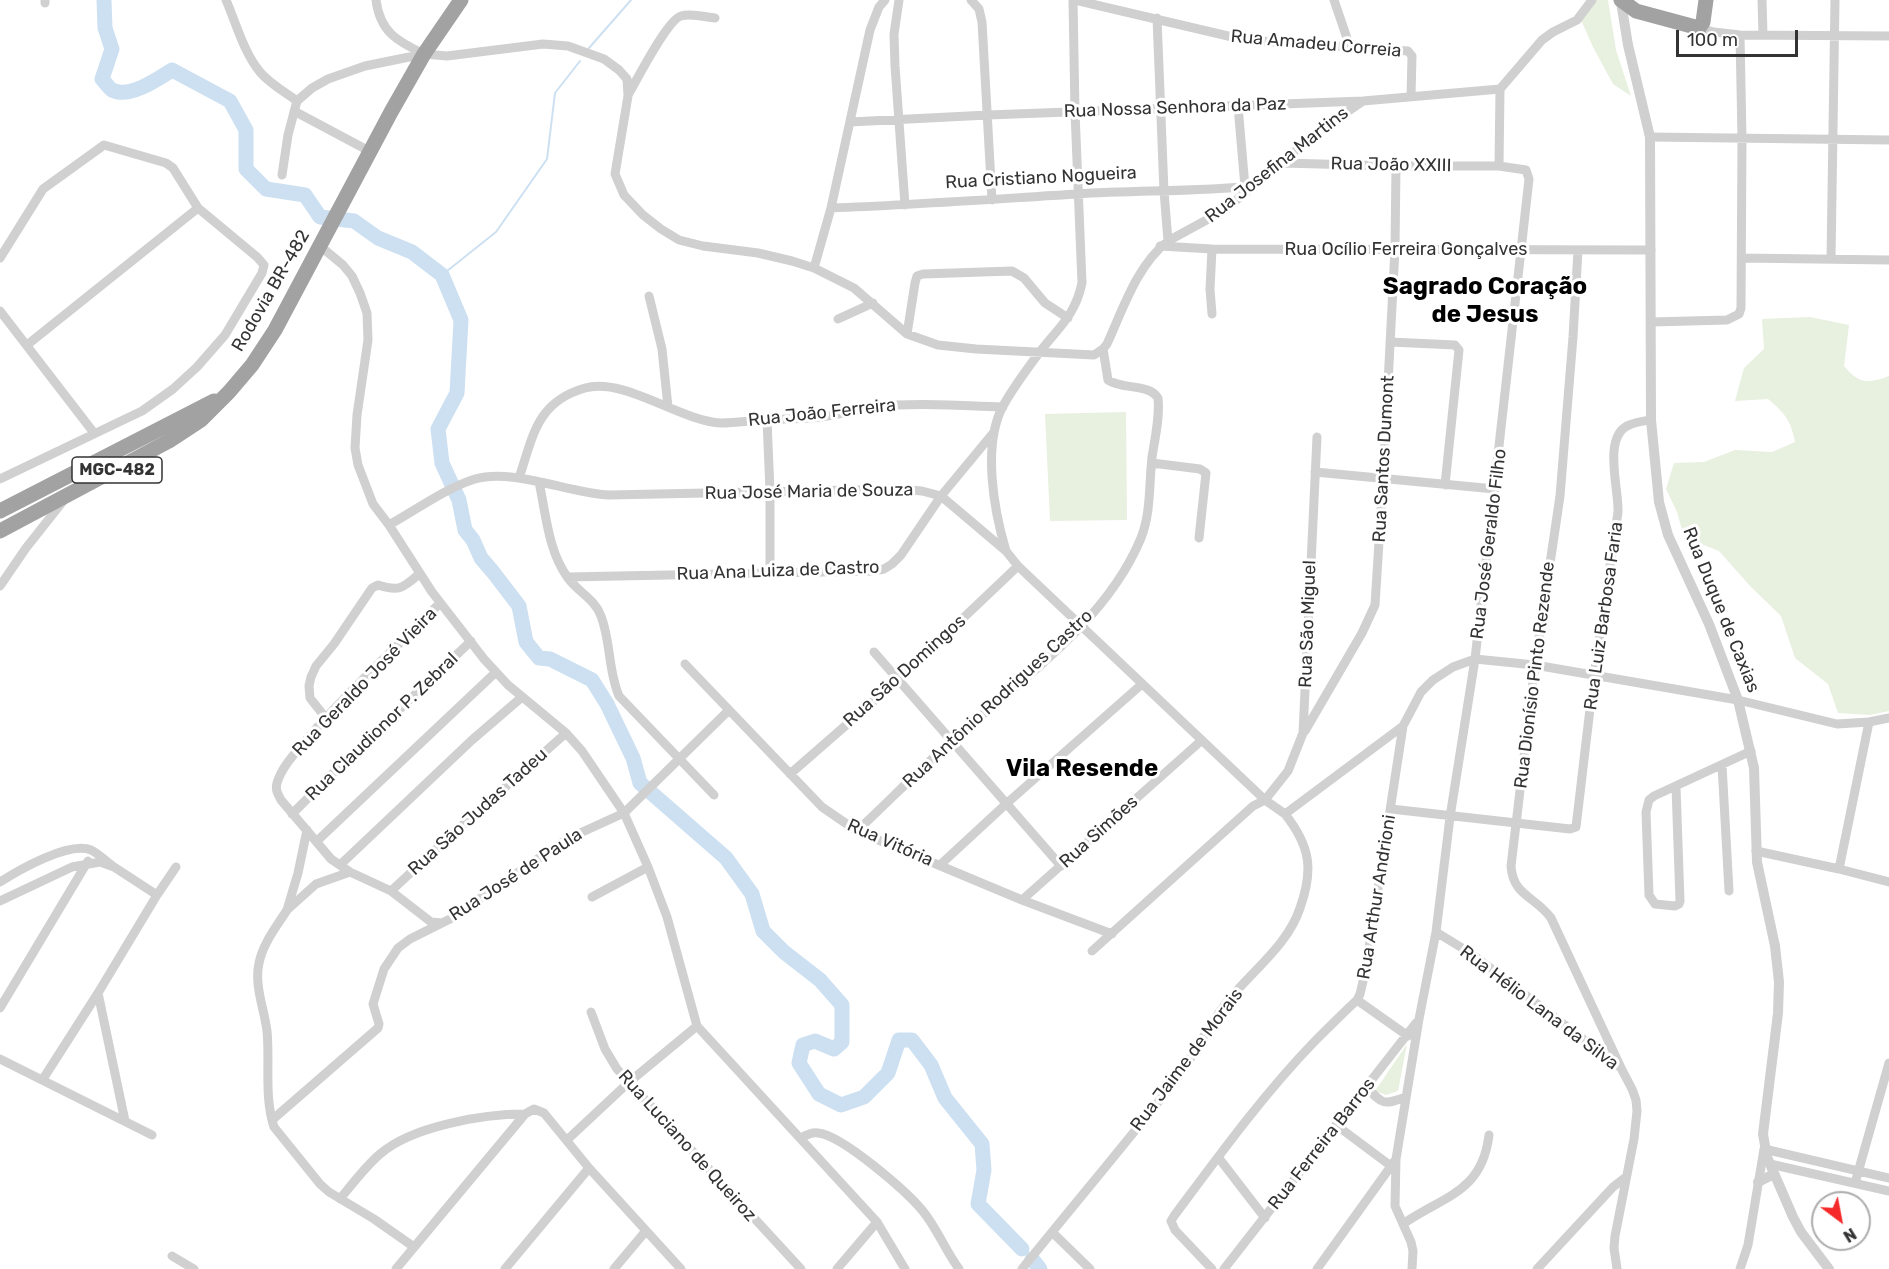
<!DOCTYPE html>
<meta charset="utf-8">
<style>
body{margin:0}
#map{position:relative;width:1889px;height:1269px;overflow:hidden;background:#fff;font-family:Rubik,sans-serif}
canvas{display:block}
.north{position:absolute;left:1811px;top:1191px;width:60px;height:60px;box-sizing:border-box;background:#fff;border:2px solid #adadad;border-radius:50%;rotate:148deg;font-size:16px;font-weight:700;line-height:24px;text-align:center;color:#333}
.north::after{content:'';display:block;margin:auto;width:21px;height:27px;background:#f5292a;clip-path:polygon(50% 0,100% 100%,50% 72%,0 100%)}
.scale{position:absolute;left:1676px;top:30px;width:122px;height:27px;box-sizing:border-box;border:3px solid #333;border-top:0;padding-left:8px;font-size:18px;line-height:21px;white-space:nowrap;color:#333;-webkit-text-stroke:4px #fff;paint-order:stroke}
</style>
<div id="map">
<canvas width="1889" height="1269"></canvas>
<div class="north">N</div>
<div class="scale">100 m</div>
</div>
<script>
const c = document.querySelector('canvas').getContext('2d');
c.lineJoin = 'round';
function fillPath(path, color) { c.fillStyle = color; c.fill(path, 'evenodd'); }
function strokePath(path, color, width, dash) { c.strokeStyle = color; c.lineWidth = width; c.lineCap = dash ? 'butt' : 'round'; c.setLineDash(dash || []); c.stroke(path); }
function label(font, color, halo, rows, align = 'center') {
  c.font = font + ' Rubik,sans-serif'; c.lineWidth = 6; c.setLineDash([]); c.textBaseline = 'middle'; c.strokeStyle = halo; c.fillStyle = color; for (const [text, x, y, turn = 0] of rows) {
    c.save(); c.translate(x, y); c.rotate((+turn || 0) * Math.PI / 180); c.textAlign = isNaN(turn) ? turn : align; if (halo) c.strokeText(text, 0, 0); c.fillText(text, 0, 0); c.restore();
  }
}
const green = new Path2D(`
 M 1596,0 L 1608,0 L 1616,50 L 1631,96 L 1613,84 L 1593,47 L 1581,20 Z
 M 1810,317 L 1849,325 L 1844,366 C 1859,384 1868,384 1889,376 L 1889,711 L 1870,715 L 1838,713 L 1828,684 L 1795,658 L 1781,616 L 1750,586 L 1719,551 L 1684,537 L 1677,512 L 1666,489 L 1674,463 L 1704,462 L 1735,450 L 1772,452 L 1795,442 C 1791,421 1785,413 1768,399 L 1735,401 L 1744,368 L 1764,349 L 1762,319 Z
 M 1126,412 L 1127,520 L 1050,521 L 1045,414 Z
 M 1407,1044 L 1398,1091 L 1386,1095 L 1375,1091 Z`);
const stream = new Path2D(`
 M 589,48 L 631,0
 M 442,275 L 496,232 L 547,159 L 555,93 L 580,61`);
const river = new Path2D(`
 M 104,0 L 105,28 L 112,49 L 102,79 C 105,82 109,88 112,90 C 129,99 158,79 172,70 L 230,101 L 246,130 L 246,169 L 266,189 L 305,195 L 320,217 L 354,221 L 378,238 L 412,252 L 442,275 L 461,320 L 457,393 L 438,429 L 442,463 L 459,500 L 465,530 L 473,540 L 481,558 L 493,572 L 519,606 L 526,642 L 539,658 L 550,659 L 592,680 L 607,704 L 633,758 L 640,783 L 726,858 L 752,894 L 763,931 L 784,952 L 820,980 L 842,1005 L 842,1042 L 834,1049 L 815,1041 L 803,1045 L 799,1063 L 819,1094 L 841,1105 L 864,1097 L 888,1073 L 899,1040 L 912,1040 L 931,1065 L 945,1098 L 982,1144 L 984,1170 L 978,1204 L 1022,1249
 M 1032,1259 L 1040,1269`);
const minor = new Path2D(`
 M 226,0 C 236,23 244,53 260,72 C 270,84 285,92 297,101
 M 376,0 C 380,32 397,41 424,54
 M 899,0 L 894,34 L 895,66 L 905,205
 M 971,0 L 979,9 L 982,22 L 992,200
 M 1075,0 L 1245,40 L 1408,51 L 1412,56 L 1411,96
 M 1334,0 L 1350,47
 M 1762,0 L 1763,34
 M 45,3 L 45,0
 M 1157,18 L 1164,191 L 1168,241
 M 1699,28 L 1714,32 L 1740,35 L 1889,36
 M 1500,89 L 1542,40 L 1553,32 L 1577,20 L 1592,0
 M 628,95 C 637,80 667,20 681,16 C 691,13 705,17 715,18
 M 1238,106 L 1245,187
 M 294,111 L 371,152
 M 850,122 L 988,115 L 1363,101 L 1500,89
 M 1650,137 L 1889,140
 M 1282,163 L 1396,166 L 1499,166
 M 282,175 L 288,135 L 297,101 L 312,88 L 328,79 L 365,66 L 424,54 L 447,56 L 543,44 L 568,46 L 604,59 L 619,70 L 627,79 L 628,96 L 615,174 L 624,195 L 643,215 L 661,229 L 679,240 L 703,246 L 758,253 L 792,261 L 814,268 L 854,288 L 907,334 L 938,345 L 976,349 L 1094,355 L 1103,349 L 1107,344 C 1123,309 1137,265 1168,241 L 1223,211 L 1282,163 L 1312,136 L 1363,101
 M 831,208 C 913,205 995,199 1077,194 C 1136,190 1195,192 1254,186
 M 320,246 L 343,265 L 352,276 L 360,293 L 367,313 L 368,340 L 357,415 L 355,448 L 358,465 L 373,504 L 389,525 L 432,592 L 484,659 L 508,685 L 566,733 L 582,751 L 624,813 L 648,867 L 667,917 L 697,1026 L 877,1222 L 905,1269
 M 1160,246 L 1212,249 L 1651,250
 M 1578,250 L 1573,337 L 1560,496 L 1535,665 L 1511,866 C 1513,896 1535,896 1551,918 L 1621,1068
 M 0,258 L 43,189 L 104,145 L 166,163 L 173,168 L 198,208 L 257,257 L 264,265 L 262,273 L 225,335 L 197,367 L 173,389 L 142,411 L 0,479
 M 1742,258 L 1889,260
 M 1831,259 L 1835,0
 M 814,268 L 831,208 L 870,30 L 879,7 L 885,0
 M 649,296 L 662,349 L 668,407
 M 0,311 L 94,433
 M 1212,314 L 1210,289 L 1212,249
 M 838,319 L 873,303
 M 1651,322 L 1727,320 L 1739,314 L 1741,308 L 1742,138 L 1740,35
 M 907,334 L 915,283 L 917,276 L 923,274 L 1012,271 L 1024,278 L 1045,303 L 1068,318
 M 1390,342 L 1455,345 L 1459,350 L 1445,485
 M 27,345 L 198,208
 M 767,420 L 770,491 L 770,574
 M 1152,463 L 1200,469 L 1206,473 L 1199,538
 M 1315,472 L 1495,489
 M 519,478 C 533,437 536,402 585,388 C 625,377 680,421 721,423 C 734,423 748,421 762,420 C 781,419 801,419 821,417 C 839,414 857,410 875,407 C 917,402 960,406 1003,407
 M 539,482 C 546,514 548,551 568,578 C 578,592 595,599 601,616 C 611,642 608,671 619,696 L 714,795
 M 389,525 C 416,510 446,488 475,479 C 513,468 569,493 609,495 L 899,489 L 922,491 L 941,496 L 1006,551 L 1018,566 L 1265,800 L 1288,771 L 1303,733 L 1317,437
 M 1006,551 C 994,511 982,445 1003,406 C 1013,388 1027,369 1039,353 C 1058,328 1075,316 1082,283 L 1075,112 L 1073,0
 M 567,577 L 874,571 L 884,569 L 892,564 L 901,555 L 941,496 L 994,432
 M 0,586 L 26,548 L 64,500
 M 440,603 C 396,648 349,690 308,738 C 297,751 282,766 277,783 C 275,790 278,794 281,800 L 331,859 L 350,872 L 391,891 L 431,922 L 442,923
 M 874,652 L 1061,866
 M 685,664 L 822,807 L 857,831 L 1022,900 L 1112,934
 M 325,717 L 310,698 L 309,686 L 311,677 L 316,666 L 334,644 L 372,588 L 378,585 C 399,592 403,588 419,574
 M 1305,731 L 1362,633 L 1375,605 L 1383,479 L 1395,249 L 1396,166
 M 1722,765 L 1729,891
 M 790,774 L 899,679 L 1018,566
 M 1676,787 L 1680,901 L 1679,904 L 1675,906 L 1655,904 L 1649,895 L 1646,812 L 1649,800 L 1654,796 L 1751,751
 M 1391,809 L 1570,829 L 1576,827 L 1594,675 L 1618,512 C 1619,489 1603,439 1627,426 C 1634,422 1643,421 1651,420
 M 292,814 L 333,773 L 471,641
 M 307,830 L 298,873 L 287,910 L 316,884 L 350,872
 M 857,831 C 889,801 920,769 953,740 C 1019,681 1106,623 1141,538 C 1151,513 1149,484 1152,457 C 1155,438 1160,417 1158,398 C 1149,383 1122,390 1108,380 L 1103,349
 M 317,841 L 496,672
 M 1756,851 L 1839,869 L 1889,882
 M 340,865 L 472,740 L 522,697
 M 940,865 L 1006,804 L 1142,684
 M 114,867 L 157,895
 M 1839,869 L 1869,722
 M 0,882 C 19,870 69,841 91,850 C 99,854 107,862 114,867 L 100,862 L 72,867 L 0,901
 M 391,891 L 447,839 L 566,733
 M 592,897 L 648,867
 M 1022,900 L 1202,740
 M 287,910 C 277,926 263,943 259,963 C 254,985 264,1008 267,1031 C 270,1061 264,1098 274,1127 L 320,1184 L 329,1192 L 374,1219 L 414,1247
 M 1436,932 L 1472,954 L 1621,1068 L 1632,1089 L 1636,1100 L 1637,1111 L 1634,1139 L 1615,1236 L 1614,1248 L 1617,1269
 M 1092,951 L 1253,806 L 1265,800 L 1285,814 L 1403,726 L 1421,692 L 1433,680 L 1453,667 L 1475,659 L 1535,665 L 1738,700 L 1837,724 L 1869,722 L 1889,718
 M 98,993 L 125,1121
 M 1357,1000 L 1408,1036
 M 0,1008 L 88,861
 M 591,1012 L 605,1049 L 617,1069 L 801,1269
 M 0,1059 L 152,1135
 M 43,1079 L 98,993 L 157,895 L 176,867
 M 1367,1087 C 1382,1105 1384,1105 1406,1097
 M 272,1120 L 378,1028 L 379,1024 L 373,1004 L 384,969 L 398,948 L 410,939 L 450,919 L 567,839 L 624,813 L 729,710
 M 1336,1125 L 1391,1166
 M 801,1138 C 806,1135 812,1132 818,1133 C 842,1135 906,1191 922,1210 C 937,1228 945,1250 959,1269
 M 567,1140 L 628,1083 L 697,1026
 M 1218,1157 L 1265,1218
 M 1770,1164 L 1889,1191
 M 1855,1183 L 1889,1063
 M 340,1199 C 353,1183 365,1167 380,1154 C 412,1126 483,1114 525,1114
 M 1403,1224 C 1443,1196 1482,1193 1489,1135
 M 1052,1232 L 1090,1269
 M 172,1256 L 194,1269
 M 396,1269 L 525,1114 L 534,1109 L 544,1113 L 589,1168 L 681,1269
 M 505,1269 L 589,1168
 M 614,1269 L 645,1232
 M 837,1269 L 877,1222
 M 1022,1269 C 1073,1206 1125,1144 1175,1081 C 1195,1056 1207,1025 1228,1001 C 1252,971 1288,945 1300,908 C 1314,869 1310,846 1285,814
 M 1212,1269 L 1175,1230 L 1171,1221 L 1174,1216 C 1218,1157 1262,1096 1314,1042 C 1328,1028 1342,1014 1357,1000 L 1360,994 L 1365,973 L 1403,726
 M 1224,1269 L 1416,1023
 M 1317,1269 L 1396,1159
 M 1412,1269 L 1413,1251 L 1411,1242 L 1395,1206 L 1396,1159 L 1419,1019 L 1436,932 L 1450,817 L 1475,659 L 1529,179 L 1526,170 L 1499,166 L 1500,89
 M 1537,1269 L 1613,1187 L 1626,1177
 M 1740,1269 L 1748,1245 L 1764,1149 L 1889,1178`);
const tertiary = new Path2D(`
 M 1621,2 L 1628,45 L 1650,137 L 1651,420 L 1659,502 L 1668,535 L 1709,624 L 1738,700 L 1754,768 L 1757,862 L 1775,946 L 1779,982 L 1778,1013 L 1763,1134 L 1767,1157 L 1793,1217 L 1801,1232 L 1829,1269
 M 1758,1182 L 1774,1174`);
const trunk = new Path2D(`
 M 1621,0 L 1636,11 L 1699,28 L 1703,22 L 1706,0
 M 0,511 L 214,401
 M 0,531 L 169,441 L 201,420 L 229,392 L 252,365 L 275,330 L 391,112 L 424,54 L 461,0`);
const shields = [
 [117,470,90]
];
const shieldNames = [
 ["MGC-482",117,470]
];
const streetNames = [
 ["Rua Amadeu Correia",1316,44,5],
 ["Rua Nossa Senhora da Paz",1175,108,-2],
 ["Rua Josefina Martins",1277,165,-38],
 ["Rua João XXIII",1391,165,1],
 ["Rua Cristiano Nogueira",1041,178,-3],
 ["Rua Ocílio Ferreira Gonçalves",1406,250],
 ["Rodovia BR-482",271,291,-60],
 ["Rua João Ferreira",822,413,-6],
 ["Rua Santos Dumont",1384,459,-87],
 ["Rua José Maria de Souza",809,492,-1],
 ["Rua José Geraldo Filho",1489,544,-83],
 ["Rua Ana Luiza de Castro",778,571,-2],
 ["Rua Duque de Caxias",1721,610,68],
 ["Rua Luiz Barbosa Faria",1604,616,-82],
 ["Rua São Miguel",1308,624,-88],
 ["Rua São Domingos",905,671,-42],
 ["Rua Dionísio Pinto Rezende",1535,675,-83],
 ["Rua Geraldo José Vieira",365,682,-46],
 ["Rua Antônio Rodrigues Castro",998,699,-43],
 ["Rua Claudionor P. Zebral",382,727,-44],
 ["Rua São Judas Tadeu",478,812,-42],
 ["Rua Simões",1099,832,-42],
 ["Rua Vitória",890,843,24],
 ["Rua José de Paula",516,875,-33],
 ["Rua Arthur Andrioni",1377,897,-81],
 ["Rua Hélio Lana da Silva",1539,1008,37],
 ["Rua Jaime de Morais",1187,1060,-53],
 ["Rua Ferreira Barros",1322,1144,-52],
 ["Rua Luciano de Queiroz",687,1146,48]
];
const districtNames = [
 ["Sagrado Coração",1485,287],
 ["de Jesus",1485,315],
 ["Vila Resende",1082,769]
];
fillPath(green, '#e8f0e0');
strokePath(stream, '#cce0f1', 2);
strokePath(river, '#cce0f1', 15);
strokePath(minor, '#d0d0d0', 9);
strokePath(tertiary, '#d0d0d0', 10);
strokePath(trunk, '#a2a2a2', 15);
for (const [x, y, w] of shields) { const box = new Path2D(); box.roundRect(x - w / 2, y - 13, w, 26, 4.5); c.fillStyle = '#fff'; c.fill(box); strokePath(box, '#333', 1.5); }
label('bold 16px', '#333', null, shieldNames);
label('18px', '#333', '#fff', streetNames);
label('bold 24px', '#000', '#fff', districtNames);
</script>
